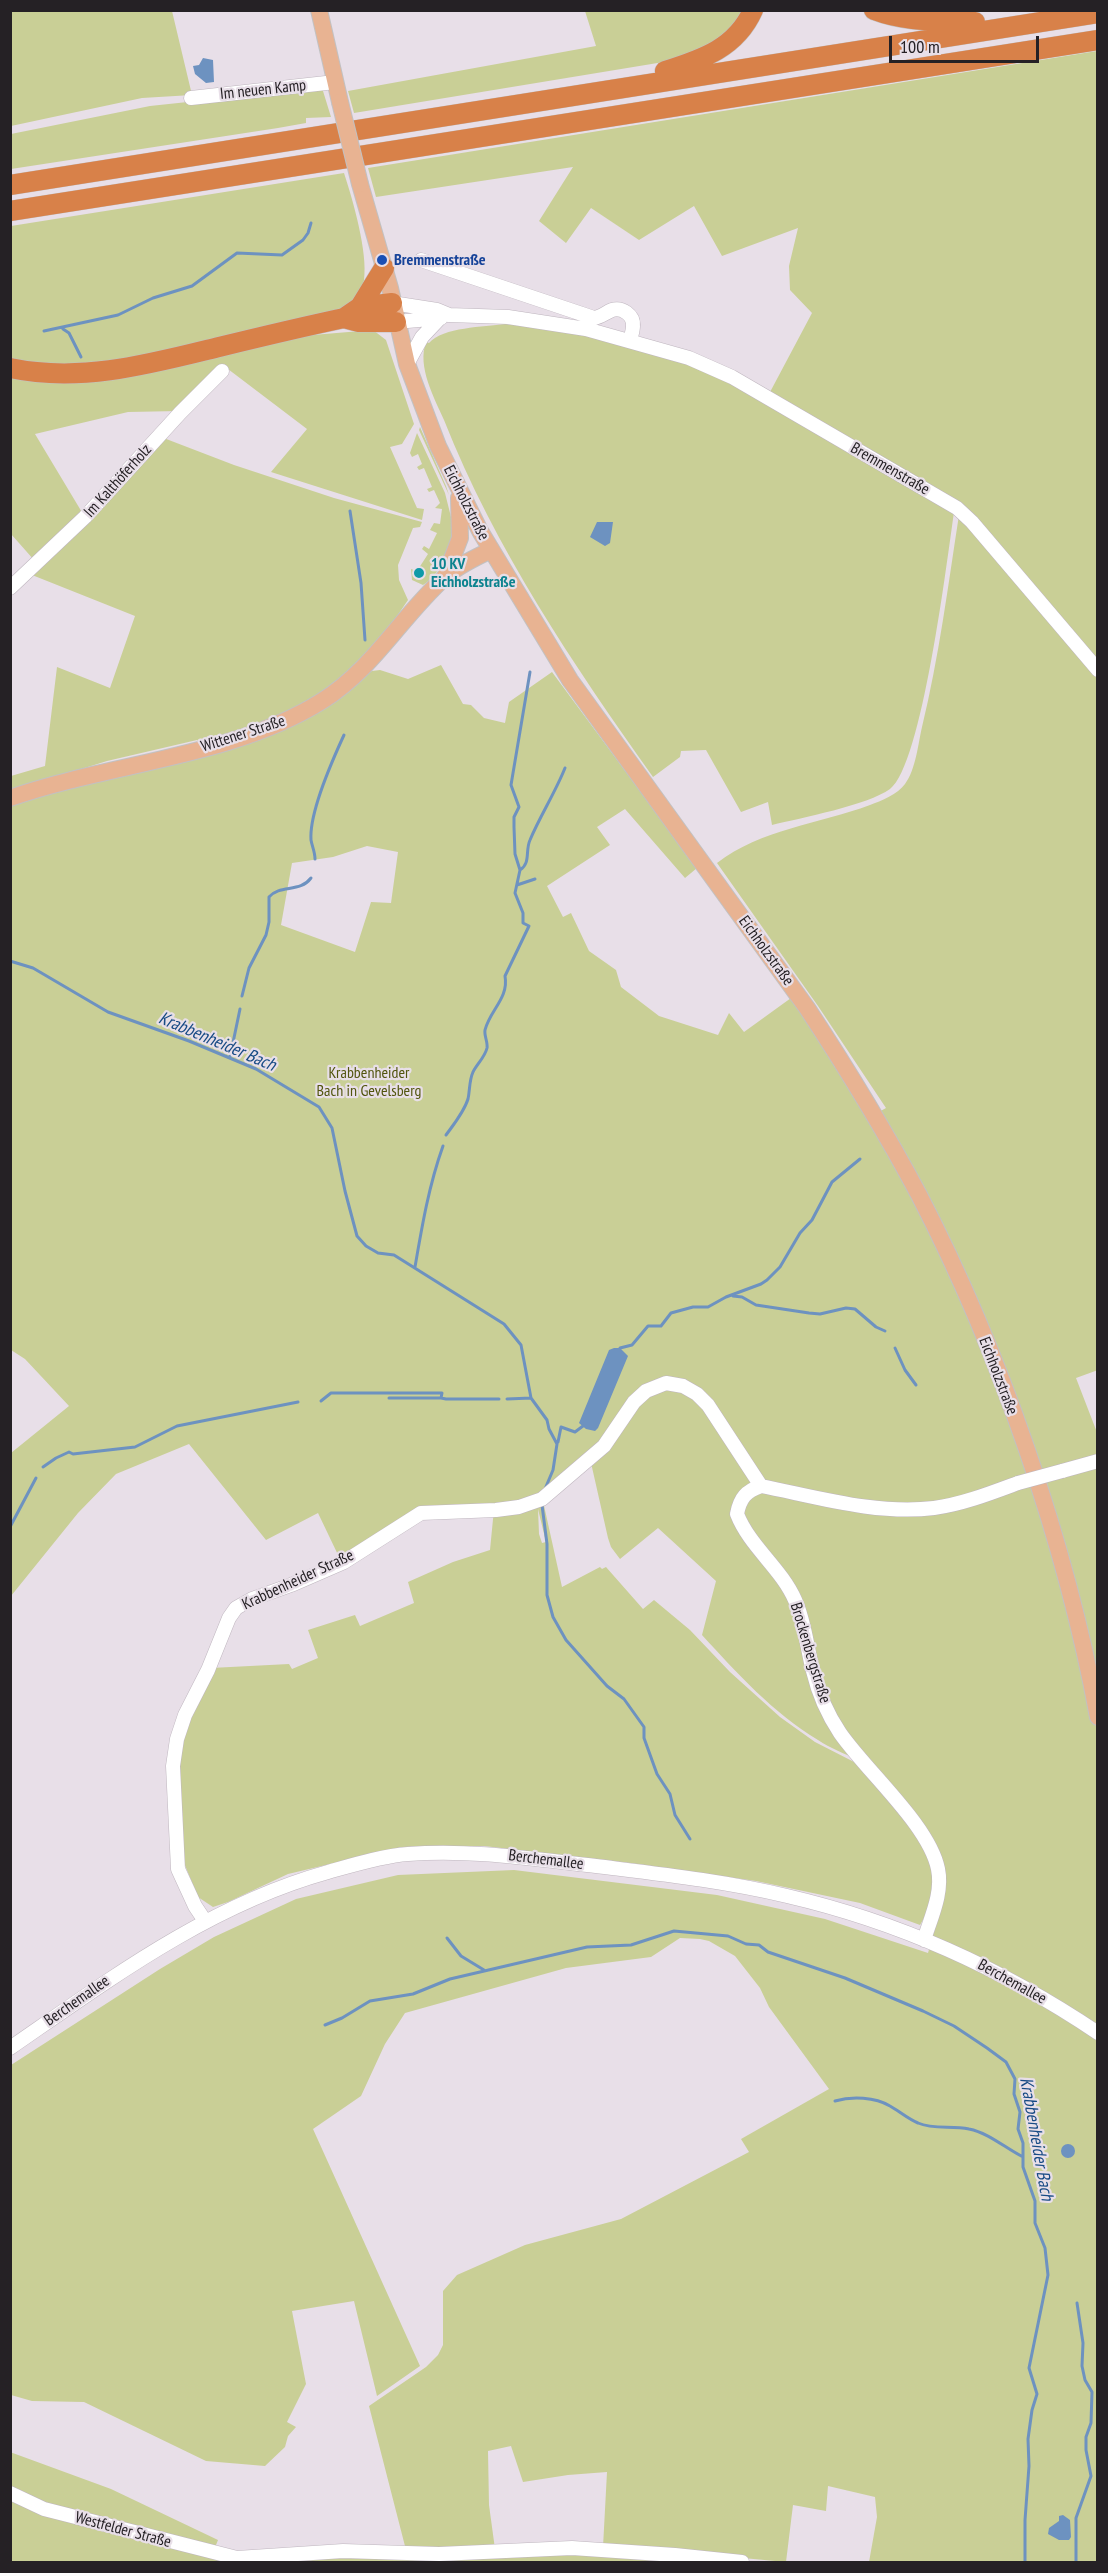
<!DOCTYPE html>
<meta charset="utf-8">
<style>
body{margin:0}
#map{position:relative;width:1108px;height:2573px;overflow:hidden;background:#e8dfe8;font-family:"PT Sans Narrow",sans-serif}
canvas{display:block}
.frame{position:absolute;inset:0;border:12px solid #252125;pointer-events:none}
.scale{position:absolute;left:889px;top:36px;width:150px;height:27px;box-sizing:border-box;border:3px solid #252125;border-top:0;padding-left:8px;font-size:18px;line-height:21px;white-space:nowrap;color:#252125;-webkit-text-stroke:4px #e8dfe8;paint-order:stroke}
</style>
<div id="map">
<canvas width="1108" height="2573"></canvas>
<div class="frame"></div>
<div class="scale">100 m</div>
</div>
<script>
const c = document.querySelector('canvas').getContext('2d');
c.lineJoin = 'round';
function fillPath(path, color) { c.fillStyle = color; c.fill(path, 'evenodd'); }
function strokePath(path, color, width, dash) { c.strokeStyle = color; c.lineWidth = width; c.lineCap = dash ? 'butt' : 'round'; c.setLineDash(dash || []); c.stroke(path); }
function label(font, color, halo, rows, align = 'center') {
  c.font = font + ' "PT Sans Narrow",sans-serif'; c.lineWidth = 4.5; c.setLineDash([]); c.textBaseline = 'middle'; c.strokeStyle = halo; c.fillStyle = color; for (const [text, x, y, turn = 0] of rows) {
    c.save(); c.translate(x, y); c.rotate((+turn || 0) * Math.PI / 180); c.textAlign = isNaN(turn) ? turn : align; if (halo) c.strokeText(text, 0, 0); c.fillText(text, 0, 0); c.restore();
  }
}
const green = new Path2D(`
 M 11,11 L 172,11 L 192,95 L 142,98 L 11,126 Z
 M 585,11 L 750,11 L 743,24 L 694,57 L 354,113 L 348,91 L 596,46 Z
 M 1097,51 L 1097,665 L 974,519 L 769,394 L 812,313 L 790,290 L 789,266 L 798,228 L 722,256 L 694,206 L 639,240 L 591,208 L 566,243 L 539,221 L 573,167 L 376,197 L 368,168 Z
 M 291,91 L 323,91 L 331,117 L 306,118 L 306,123 L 278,128 L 11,169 L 11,134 L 150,106 Z
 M 344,173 C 353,201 368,252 364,280 C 363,289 356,298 351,305 C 314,319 274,325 236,334 C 158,353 90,377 11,358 L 11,226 Z
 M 505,324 L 534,326 L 612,341 L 685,361 L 728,380 L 954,512 C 947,560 922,766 890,789 C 868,805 801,818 772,825 L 768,802 L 741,812 L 706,750 L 681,751 L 680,757 L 653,777 C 573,664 495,549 444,420 C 434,397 417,367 426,342 L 429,343 C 443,327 484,327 505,324 Z
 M 373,330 L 386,340 L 414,424 L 402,444 L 390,447 L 417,508 L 424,509 L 422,520 L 271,472 L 307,429 L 224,366 L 179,411 L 128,412 L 35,434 L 83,514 L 34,560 L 11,534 L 11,374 L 288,337 Z
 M 420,427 L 446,486 L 449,495 L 419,430 Z
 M 417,433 L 445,493 L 454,529 L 452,530 C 457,545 437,577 423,585 L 412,580 L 411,569 L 417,571 L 428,554 L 422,549 L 424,546 L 429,549 L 437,533 L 430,530 L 434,523 L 440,524 L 442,509 L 435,508 L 440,503 L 434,490 L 429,492 L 427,489 L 432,487 L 424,468 L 419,470 L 417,467 L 422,464 L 418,454 L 412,457 L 410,453 Z
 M 161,437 L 234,465 L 334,498 L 422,522 L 420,527 L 413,528 L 398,565 L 399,580 L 408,600 L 380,641 L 325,693 L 259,726 L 199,744 L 197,740 L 107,761 L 11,791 L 11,776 L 45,766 L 57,667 L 110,688 L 135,616 L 27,573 Z
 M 959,515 L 967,522 L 1097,677 L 1098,1370 L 1076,1378 L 1098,1435 L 1097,2562 L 869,2562 L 877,2517 L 875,2497 L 828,2486 L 826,2511 L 793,2505 L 786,2562 L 678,2552 L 603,2547 L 607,2472 L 568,2475 L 523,2482 L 511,2446 L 488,2451 L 489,2505 L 495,2549 L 406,2550 L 369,2406 L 426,2367 L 438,2355 L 443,2345 L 443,2291 L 457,2275 L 525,2245 L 621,2219 L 749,2152 L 741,2139 L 829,2089 L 769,2007 L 760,1988 L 735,1956 L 709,1941 L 700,1939 L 680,1938 L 651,1957 L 566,1968 L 405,2013 L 385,2044 L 361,2096 L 313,2129 L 420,2366 L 377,2396 L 354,2301 L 292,2311 L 306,2384 L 287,2422 L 296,2427 L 288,2436 L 285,2447 L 265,2466 L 206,2461 L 84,2402 L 32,2401 L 11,2395 L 11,2065 L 160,1969 L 214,1937 L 296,1899 L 398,1875 L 514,1870 L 717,1895 L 825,1919 L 928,1953 L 946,1889 L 936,1879 L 931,1906 L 920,1925 L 860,1903 L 756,1881 L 630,1863 L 484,1846 L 402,1847 L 288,1874 L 228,1902 L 213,1907 L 198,1897 L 180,1853 L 179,1740 L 211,1668 L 289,1664 L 292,1669 L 318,1658 L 308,1630 L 355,1615 L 360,1626 L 414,1603 L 408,1582 L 453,1562 L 490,1550 L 494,1509 L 442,1509 L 340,1559 L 318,1513 L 266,1540 L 189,1444 L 116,1474 L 78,1513 L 11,1596 L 11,1453 L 69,1406 L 25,1359 L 11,1350 L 11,803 L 208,752 L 372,671 L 380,670 L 408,679 L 441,665 L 463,704 L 471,705 L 484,718 L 505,723 L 509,702 L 552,672 L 697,868 L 685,878 L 625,809 L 597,827 L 610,845 L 547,886 L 563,917 L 571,913 L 589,951 L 616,970 L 621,987 L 659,1016 L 718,1035 L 729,1013 L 744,1032 L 791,998 L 868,1118 L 886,1108 L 818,1006 L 717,863 C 761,829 819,824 870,805 C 881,801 898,794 905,784 C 916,769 918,744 922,727 C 939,657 948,586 959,515 ZM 367,846 L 398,852 L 391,903 L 371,902 L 355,952 L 281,925 L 292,863 L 333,857 ZM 589,1454 L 608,1538 L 611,1547 L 620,1559 L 658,1528 L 716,1581 L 702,1635 C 737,1673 773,1713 818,1740 C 830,1748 845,1754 859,1760 L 858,1764 L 815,1742 L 780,1717 L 730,1672 L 690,1630 L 654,1600 L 643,1609 L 606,1567 L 602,1569 L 600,1567 L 562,1587 L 543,1501 ZM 538,1509 L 546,1542 L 542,1543 L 539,1534 Z
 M 10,2452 L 111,2489 L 218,2540 L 212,2555 L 513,2552 L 731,2562 L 11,2562 Z`);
const water = new Path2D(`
 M 203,58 L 213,60 L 214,82 L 206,83 L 195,74 L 193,66 L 199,65 Z
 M 597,522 L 613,522 L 610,543 L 605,546 L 590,537 Z
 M 614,1348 L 620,1348 L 628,1356 L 598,1428 L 595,1431 L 586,1429 L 579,1423 L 609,1350 Z
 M1061 2151a7 7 0 1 1 14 0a7 7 0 1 1-14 0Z
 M 1063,2515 L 1070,2520 L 1071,2537 L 1069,2540 L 1059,2540 L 1048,2534 L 1049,2528 L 1059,2521 L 1059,2516 Z`);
const stream = new Path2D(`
 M 63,329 L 69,333 L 81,357
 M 44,331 L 118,315 L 153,298 L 192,286 L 237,253 L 282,255 L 303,240 L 308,233 L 311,223
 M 350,511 L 361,583 L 365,640
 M 315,859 C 315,852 312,846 311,840 C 309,812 332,761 344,735
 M 520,870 C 531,863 525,851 530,840 C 540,816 555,793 565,768
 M 517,885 L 535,879
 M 10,961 L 33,968 L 108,1012 L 189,1041 L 256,1069 L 319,1107 L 332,1128 L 345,1191 L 357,1236 L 366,1246 L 378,1253 L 394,1255 L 504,1324 L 521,1345 L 531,1398 L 547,1420 L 549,1429 L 557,1444 L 553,1470 L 545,1489
 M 242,996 L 249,968 L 266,935 L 269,922 L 269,897 C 280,884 300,893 311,878
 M 230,1057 L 240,1009
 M 446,1135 C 454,1124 464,1112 468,1099 C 470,1090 469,1081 473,1072 C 477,1064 485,1057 487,1048 C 488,1042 484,1036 485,1030 C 490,1010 509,998 505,976 L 529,926 L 523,923 L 523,913 L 515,893 L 520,870 L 515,854 L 514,827 L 514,817 L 519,807 L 511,785 L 530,672
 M 415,1267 C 422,1226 429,1185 443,1146
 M 733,1296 L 742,1297 L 756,1305 L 809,1313 L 820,1314 L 846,1308 L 855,1309 L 876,1327 L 885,1331
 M 620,1348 L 632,1345 L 648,1326 L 661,1326 L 671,1313 L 693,1307 L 708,1307 L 726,1297 L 761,1284 L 767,1280 L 780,1267 L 800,1233 L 812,1220 L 832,1182 L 860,1159
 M 895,1348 L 905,1370 L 916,1385
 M 389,1398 L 441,1398
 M 507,1399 L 531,1398
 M 321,1401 L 331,1393 L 442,1393 L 441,1398 L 446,1399 L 499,1399
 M 558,1442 L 561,1427 L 575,1432 L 583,1426
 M 43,1467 L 56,1458 L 69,1452 L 73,1454 L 135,1447 L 177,1426 L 298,1402
 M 542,1505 L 547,1544 L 547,1595 L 553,1617 L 566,1640 L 607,1686 L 624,1699 L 644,1727 L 644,1738 L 657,1774 L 670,1794 L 675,1815 L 690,1839
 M 10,1527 L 36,1478
 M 447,1938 L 461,1956 L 484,1970
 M 325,2025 L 342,2018 L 370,2001 L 413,1994 L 450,1979 L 587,1947 L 631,1945 L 674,1931 L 728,1936 L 746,1944 L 759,1945 L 768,1952 L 845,1978 L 923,2011 L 954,2026 L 987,2048 L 1006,2062 L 1015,2079 L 1014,2094 L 1020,2112 L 1018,2129 L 1023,2143 L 1023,2167 L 1035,2201 L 1035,2223 L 1045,2248 L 1048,2275 L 1029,2368 L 1037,2394 L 1032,2410 L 1028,2439 L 1029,2466 L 1025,2520 L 1025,2562
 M 835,2101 C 852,2096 875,2097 890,2106 C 899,2111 908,2119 918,2123 C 934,2130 952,2125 969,2129 C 989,2133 1005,2148 1023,2157
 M 1076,2562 L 1076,2518 L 1091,2476 L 1086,2450 L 1086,2437 L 1091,2423 L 1092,2392 L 1085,2380 L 1082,2366 L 1083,2343 L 1077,2303`);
const minor = new Path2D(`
 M 191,98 L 335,82
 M 421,260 L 594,318 C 601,317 605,313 612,310 C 622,307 634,315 633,326 C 633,331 631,336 630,341
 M 392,303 L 437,310 L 449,315 L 508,317 L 586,329 L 689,358 L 732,377 L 957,508 L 972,522 L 1098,670
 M 396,322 L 441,318
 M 407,364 L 422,337 L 439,319
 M 10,588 L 85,517 L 180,413 L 222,371
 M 1062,1471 L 1098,1461
 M 205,1921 L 195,1906 L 178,1869 L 173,1766 L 177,1739 L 185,1715 L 208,1670 L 229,1618 L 236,1608 L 252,1599 L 291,1585 L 344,1562 L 421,1513 L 496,1510 L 519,1507 L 542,1499 L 604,1446 L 634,1402 L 646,1391 L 666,1383 L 683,1386 L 697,1394 L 708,1405 L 761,1486
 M 924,1940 C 931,1917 943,1893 938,1869 C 929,1825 867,1772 840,1733 C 828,1715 818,1692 813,1671 C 807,1648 805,1622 795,1600 C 781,1568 750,1547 737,1514 C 740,1498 746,1491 761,1486 C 817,1497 877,1515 934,1508 C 963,1504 991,1493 1018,1483
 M 10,2048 C 110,1979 209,1905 328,1872 C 353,1865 382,1856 408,1854 C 471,1849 533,1859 596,1866 C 660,1874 724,1881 787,1896 C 899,1922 1003,1969 1098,2033
 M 10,2493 L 44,2509 L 237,2558 L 343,2551 L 439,2554 L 572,2548 L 675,2555 L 742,2562`);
const major = new Path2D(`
 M 319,10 L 340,102
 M 360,184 L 390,288 L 407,364 L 438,446 L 480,531 L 570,680 L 807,1008 C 847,1069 885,1131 919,1195 C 1000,1351 1066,1544 1098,1717
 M 445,577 L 460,538 L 459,498
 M 10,798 C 110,763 233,757 322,701 C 373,669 401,617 444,578 C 457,566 475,558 491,550`);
const highway = new Path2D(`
 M 874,10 C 908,23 941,20 975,22
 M 665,71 C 703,59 736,48 753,10
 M 10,185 L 1098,13
 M 10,211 L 1098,40
 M 360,307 L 392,303
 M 344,318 L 359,322 L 396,322
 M 10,368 C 81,383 150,364 219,347 C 260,337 302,327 344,318 L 360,307 L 384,268`);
const minorBridge = new Path2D(`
 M 1018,1483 L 1062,1471`);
const majorBridge = new Path2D(`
 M 340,102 L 360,184`);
const markers = [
 [382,260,6,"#1a4fb4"],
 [419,573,6,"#0f9aa8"]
];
const streetNames = [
 ["Im neuen Kamp",263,90,-6],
 ["Bremmenstraße",890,469,30],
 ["Im Kalthöferholz",118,481,-48],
 ["Eichholzstraße",466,503,63],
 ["Wittener Straße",243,734,-18],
 ["Eichholzstraße",766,951,54],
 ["Eichholzstraße",998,1376,69],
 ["Krabbenheider Straße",298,1580,-25],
 ["Brockenbergstraße",810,1653,73],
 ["Berchemallee",546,1860,7],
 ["Berchemallee",1012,1982,29],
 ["Berchemallee",77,2001,-35],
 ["Westfelder Straße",123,2530,15]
];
const transitNames = [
 ["Bremmenstraße",394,260]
];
const cultureNames = [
 ["10 KV",431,564],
 ["Eichholzstraße",431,582]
];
const parkNames = [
 ["Krabbenheider",369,1073],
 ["Bach in Gevelsberg",369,1091]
];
const waterNames = [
 ["Krabbenheider Bach",217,1042,23],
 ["Krabbenheider Bach",1036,2139,80]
];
fillPath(green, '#c9cf96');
fillPath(water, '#6d92c0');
strokePath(stream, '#6d92c0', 3);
strokePath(minor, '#bfb6bf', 15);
strokePath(major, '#c2c1c2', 18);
strokePath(highway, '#c2c1c2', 21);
strokePath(minor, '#fff', 14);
strokePath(major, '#e8b392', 16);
strokePath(highway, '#d88149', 20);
strokePath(minorBridge, '#bfb6bf', 15, []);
strokePath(majorBridge, '#c2c1c2', 18, []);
strokePath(minorBridge, '#fff', 14);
strokePath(majorBridge, '#e8b392', 16);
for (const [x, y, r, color] of markers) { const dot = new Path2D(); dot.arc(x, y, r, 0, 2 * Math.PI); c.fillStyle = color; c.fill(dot); strokePath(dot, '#e8dfe8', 2); }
label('16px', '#252125', '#e8dfe8', streetNames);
label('bold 16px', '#164399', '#e8dfe8', transitNames, 'left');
label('bold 16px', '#0d838f', '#e8dfe8', cultureNames, 'left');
label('16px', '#52550e', '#e8dfe8', parkNames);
label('italic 18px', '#184b85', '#e8dfe8', waterNames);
</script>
